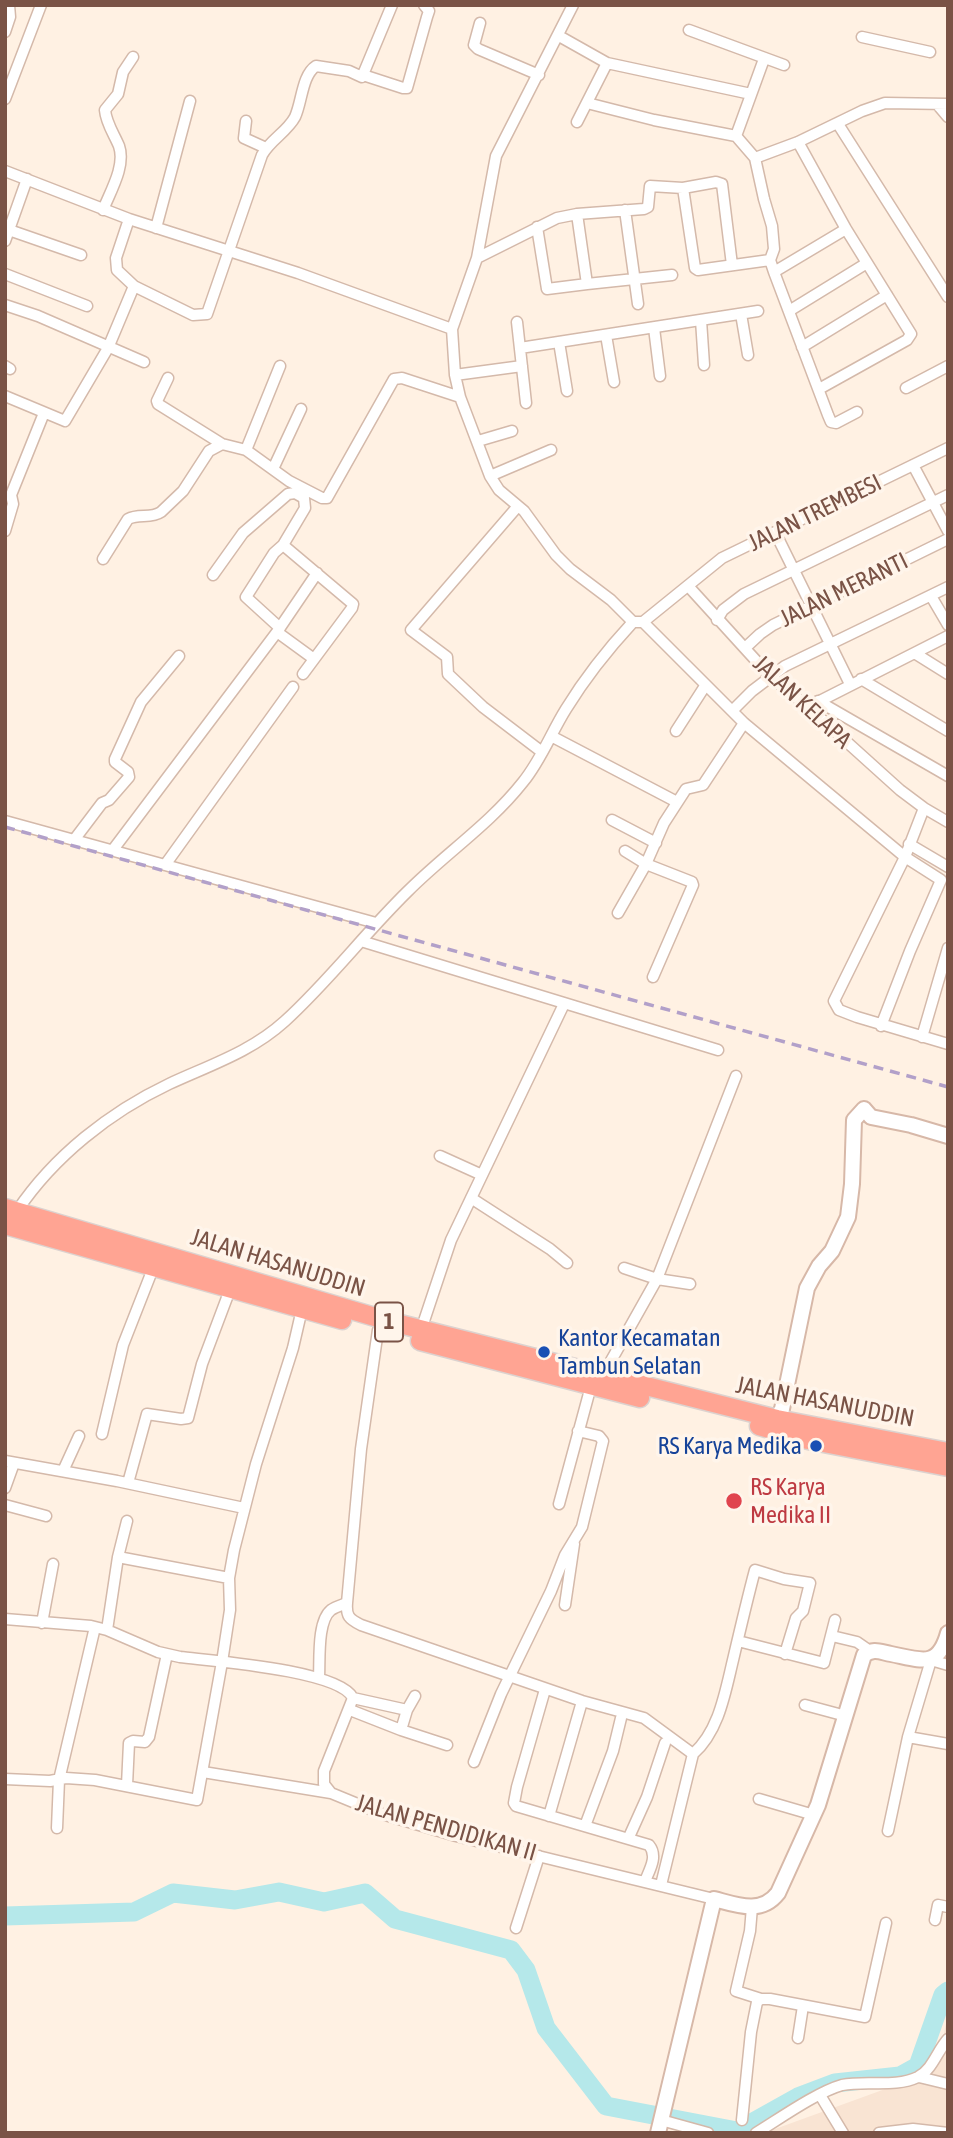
<!DOCTYPE html>
<style>
body{margin:0}
#map{position:relative;width:953px;height:2138px;overflow:hidden;background:#fff1e3;font-family:"Asap Condensed",sans-serif}
canvas{display:block}
.frame{position:absolute;inset:0;border:7px solid #7a5346;pointer-events:none}
</style>
<div id="map">
<canvas width="953" height="2138"></canvas>
<div class="frame"></div>
</div>
<script>
const c = document.querySelector('canvas').getContext('2d');
c.lineJoin = 'round';
function fillPath(path, color) { c.fillStyle = color; c.fill(path, 'evenodd'); }
function strokePath(path, color, width, dash) { c.strokeStyle = color; c.lineWidth = width; c.lineCap = dash ? 'butt' : 'round'; c.setLineDash(dash || []); c.stroke(path); }
function label(font, color, halo, rows, align = 'center') {
  c.font = font + ' "Asap Condensed",sans-serif'; c.lineWidth = 7; c.setLineDash([]); c.textBaseline = 'middle'; c.strokeStyle = halo; c.fillStyle = color; for (const [text, x, y, turn = 0] of rows) {
    c.save(); c.translate(x, y); c.rotate((+turn || 0) * Math.PI / 180); c.textAlign = isNaN(turn) ? turn : align; if (halo) c.strokeText(text, 0, 0); c.fillText(text, 0, 0); c.restore();
  }
}
const residential = new Path2D(`
 M 948,2013 L 948,2133 L 764,2133 L 899,2084 L 940,2055 Z`);
const river = new Path2D(`
 M 5,1916 L 134,1912 L 173,1893 L 235,1900 L 279,1892 L 324,1902 L 365,1893 L 395,1919 L 511,1950 L 526,1970 L 546,2028 L 606,2106 L 737,2131 L 798,2097 L 835,2083 L 900,2076 L 918,2066 L 943,1995 L 948,1991`);
const street = new Path2D(`
 M 573,5 L 496,156 L 477,258 L 452,329 L 455,375 L 460,397 L 490,476 L 499,490 L 524,511 L 556,555 L 570,569 L 611,600 L 633,622 L 643,622 L 722,558 L 948,448
 M 480,23 L 474,45 L 478,49 L 539,75
 M 689,30 L 784,65
 M 5,32 L 10,17 L 9,5
 M 559,36 L 607,63 L 751,94
 M 862,37 L 930,52
 M 363,75 L 403,88 L 407,88 L 427,17 L 429,11 L 424,5
 M 5,99 L 41,5
 M 587,103 L 654,120 L 736,136 L 755,158 L 764,199 L 772,226 L 774,249 L 770,260 L 774,272 L 828,415 L 831,422 L 836,423 L 857,412
 M 937,104 L 948,117
 M 246,121 L 244,138 L 266,148
 M 577,122 L 607,63
 M 838,124 L 948,297
 M 736,136 L 764,59
 M 798,142 L 846,229 L 911,334 L 907,340 L 819,389
 M 755,158 L 798,142 L 862,111 L 885,103 L 948,104
 M 5,171 L 129,219 L 298,273 L 452,329
 M 683,188 L 695,268 L 698,270 L 770,260
 M 103,210 C 110,192 126,166 119,146 C 114,134 106,123 105,110 L 118,94 L 123,72 L 133,57
 M 625,210 L 638,304
 M 129,219 L 116,258 L 117,270 L 134,286 L 193,315 L 207,314 L 262,155 C 270,140 287,132 295,117 C 302,102 302,75 316,66 L 349,71 L 362,77 L 392,5
 M 537,227 L 547,289 L 587,284 L 577,214
 M 156,228 L 190,101
 M 9,230 L 81,255
 M 5,241 L 27,179
 M 477,258 L 557,218 L 577,214 L 644,209 L 648,207 L 650,186 L 683,188 L 716,182 L 722,184 L 732,265
 M 774,272 L 846,229
 M 5,274 L 87,306
 M 587,284 L 672,275
 M 5,305 L 38,316 L 144,362
 M 789,311 L 867,263
 M 741,314 L 748,355
 M 701,320 L 704,365
 M 517,322 L 526,403
 M 654,328 L 660,376
 M 606,335 L 614,382
 M 559,342 L 567,391
 M 802,347 L 887,295
 M 520,348 L 758,311
 M 5,366 L 10,369
 M 455,375 L 522,366
 M 168,378 L 157,401 L 158,404 L 222,444
 M 906,388 L 948,366
 M 5,396 L 65,421 L 108,348 L 134,286
 M 478,441 L 512,431
 M 246,450 L 280,366
 M 913,465 L 948,531
 M 273,469 L 301,409
 M 490,476 L 551,450
 M 518,506 L 411,630 L 447,657 L 448,674 L 483,707 L 542,752
 M 5,531 L 13,504 L 11,495 L 44,413
 M 775,532 L 850,684
 M 103,559 L 128,519 C 138,513 151,519 161,512 L 183,491 L 209,451 L 222,444 L 246,450 L 289,481 L 322,498 L 327,498 L 394,379 L 402,378 L 460,397
 M 213,575 L 243,533 L 288,494 L 295,493 L 304,498 L 305,508 L 283,545
 M 689,587 L 770,676 L 808,707 L 900,790 L 924,808 L 948,822
 M 931,596 L 948,625
 M 717,620 L 723,610 L 744,594 L 948,495
 M 643,622 L 744,723 L 905,857 L 941,880 L 910,951 L 881,1026
 M 280,628 L 246,597 L 274,553 L 283,545 L 353,604 L 352,608 L 303,674
 M 277,632 L 314,659
 M 745,648 L 760,634 L 773,625 L 948,539
 M 916,654 L 948,674
 M 861,679 L 948,731
 M 818,701 L 948,776
 M 808,707 L 948,636
 M 732,711 L 752,691 L 785,666 L 948,587
 M 676,731 L 705,686
 M 551,736 L 677,802
 M 924,808 L 905,857 L 834,1001 L 839,1010 L 857,1017 L 948,1044
 M 612,820 L 656,843
 M 5,821 L 376,923
 M 74,840 L 102,803 L 109,800 L 129,777 L 128,772 L 115,762 L 115,759 L 141,702 L 179,656
 M 909,844 L 948,867
 M 112,851 L 277,632 L 317,573
 M 625,851 L 646,864 L 692,882 L 693,885 L 653,977
 M 165,865 L 293,687
 M 618,913 L 646,864 L 664,823 L 686,789 L 703,785 L 744,723
 M 361,941 L 718,1050
 M 922,1037 L 948,948
 M 440,1156 L 482,1175
 M 471,1198 L 550,1249 L 567,1263
 M 17,1211 C 54,1156 110,1112 169,1084 C 210,1065 251,1052 285,1021 C 329,981 365,933 408,891 C 446,853 490,824 523,782 C 541,760 551,733 566,709 C 585,678 608,649 633,622
 M 624,1268 L 657,1279 L 690,1284
 M 421,1330 L 451,1240 L 564,1004
 M 603,1375 L 657,1279 L 736,1076
 M 102,1434 L 123,1345 L 154,1266
 M 5,1461 L 117,1481 L 244,1508
 M 63,1471 L 79,1436
 M 128,1483 L 147,1414 L 181,1419 L 188,1418 L 202,1364 L 231,1287
 M 5,1488 L 14,1463
 M 559,1504 L 591,1386
 M 5,1505 L 46,1516
 M 118,1557 L 229,1578
 M 347,1603 C 346,1616 349,1619 361,1625 L 582,1701 L 644,1718 L 693,1754
 M 565,1605 L 574,1544
 M 5,1619 L 91,1626 L 107,1630 L 158,1652 L 180,1657 C 212,1661 339,1670 353,1698 L 324,1771 L 324,1784 L 331,1793 L 382,1814 L 456,1836 L 714,1899
 M 42,1623 L 53,1564
 M 107,1630 L 118,1557 L 127,1521
 M 832,1636 L 857,1642 L 870,1651
 M 738,1641 L 824,1663 L 835,1620
 M 319,1677 C 320,1660 317,1621 331,1610 C 335,1607 342,1605 347,1603 L 361,1449 L 378,1330
 M 544,1693 L 517,1787 L 514,1803 L 516,1806 L 649,1845 C 658,1856 650,1869 645,1881
 M 353,1698 L 407,1710 L 415,1696
 M 805,1705 L 846,1716
 M 350,1710 L 401,1730 L 447,1745
 M 401,1730 L 407,1710
 M 908,1737 L 948,1744
 M 474,1762 L 501,1694 L 551,1591 L 565,1555 L 582,1527 L 603,1441 L 599,1436 L 578,1431
 M 203,1772 L 331,1793
 M 5,1779 L 50,1781 L 66,1778 L 95,1780 L 197,1800 L 222,1662 L 230,1610 L 229,1578 L 234,1550 L 256,1464 L 293,1348 L 302,1309
 M 127,1785 L 129,1743 L 133,1741 L 145,1742 L 149,1737 L 167,1654
 M 759,1799 L 814,1815
 M 549,1816 L 581,1705
 M 585,1826 L 613,1751 L 621,1718
 M 57,1828 L 59,1780 L 95,1627
 M 888,1831 L 908,1737 L 931,1660 L 948,1665
 M 629,1837 L 647,1797 L 665,1743
 M 661,1885 L 693,1754 C 719,1731 725,1693 733,1660 C 740,1630 747,1600 755,1570 L 784,1579 L 810,1583 L 803,1611 L 796,1618 L 785,1654
 M 752,1907 L 750,1931 L 736,1991 L 761,1999
 M 935,1920 L 938,1905 L 948,1907
 M 516,1928 L 539,1856
 M 798,2038 L 803,2006
 M 919,2077 L 948,2084
 M 820,2095 L 843,2133
 M 661,2120 L 708,2133
 M 742,2120 L 751,2032 L 757,2002 L 761,1999 L 770,1999 L 865,2017 L 886,1923
 M 756,2133 C 779,2119 817,2092 842,2085 C 866,2080 895,2088 918,2077 C 933,2069 937,2051 948,2039
 M 879,2133 L 913,2129 L 948,2133`);
const secondary = new Path2D(`
 M 770,1426 L 777,1419 L 782,1409 L 807,1288 L 819,1266 L 832,1251 L 848,1217 L 852,1184 L 854,1120 L 864,1109 L 871,1117 L 911,1125 L 948,1136
 M 658,2133 L 714,1899 C 737,1905 761,1915 778,1893 L 818,1805 L 864,1655 C 874,1648 880,1652 891,1654 C 921,1660 938,1669 948,1633`);
const highway = new Path2D(`
 M 5,1208 L 392,1322 L 777,1419 L 948,1452
 M 5,1225 L 342,1320
 M 420,1341 L 640,1398
 M 759,1426 L 808,1440 L 948,1467`);
const rail = new Path2D(`
 M 5,827 L 948,1087`);
const markers = [
 [544,1352,7,"#1a4fb4"],
 [816,1446,7,"#1a4fb4"],
 [734,1501,9,"#e0444e"]
];
const shields = [
 [389,1322,28]
];
const shieldNames = [
 ["1",389,1322]
];
const streetNames = [
 ["JALAN TREMBESI",815,513,-26],
 ["JALAN MERANTI",844,590,-26],
 ["JALAN KELAPA",802,702,43],
 ["JALAN HASANUDDIN",278,1263,17],
 ["JALAN HASANUDDIN",825,1402,11],
 ["JALAN PENDIDIKAN II",446,1828,16]
];
const transitNames = [
 ["Kantor Kecamatan",558,1338],
 ["Tambun Selatan",558,1366],
 ["RS Karya Medika",802,1446,"right"]
];
const healthNames = [
 ["RS Karya",750,1487],
 ["Medika II",750,1515]
];
fillPath(residential, '#f9e4d3');
strokePath(river, '#b5e8ea', 19);
strokePath(street, '#d4b9aa', 13);
strokePath(secondary, '#d7b8a8', 18);
strokePath(highway, '#dcd2cf', 21);
strokePath(street, '#fff', 10);
strokePath(secondary, '#fff', 14);
strokePath(highway, '#ffa493', 18);
strokePath(rail, '#b2a0c9', 3.5, [10, 7]);
for (const [x, y, r, color] of markers) { const dot = new Path2D(); dot.arc(x, y, r, 0, 2 * Math.PI); c.fillStyle = color; c.fill(dot); strokePath(dot, '#fff5eb', 2.5); }
for (const [x, y, w] of shields) { const box = new Path2D(); box.roundRect(x - w / 2, y - 19.5, w, 39, 5); c.fillStyle = '#fff5eb'; c.fill(box); strokePath(box, '#7a5346', 2); }
label('bold 23px', '#7a5346', null, shieldNames);
label('24px', '#7a5346', '#fff5eb', streetNames);
label('24px', '#164399', '#fff5eb', transitNames, 'left');
label('24px', '#be3a42', '#fff5eb', healthNames, 'left');
</script>
